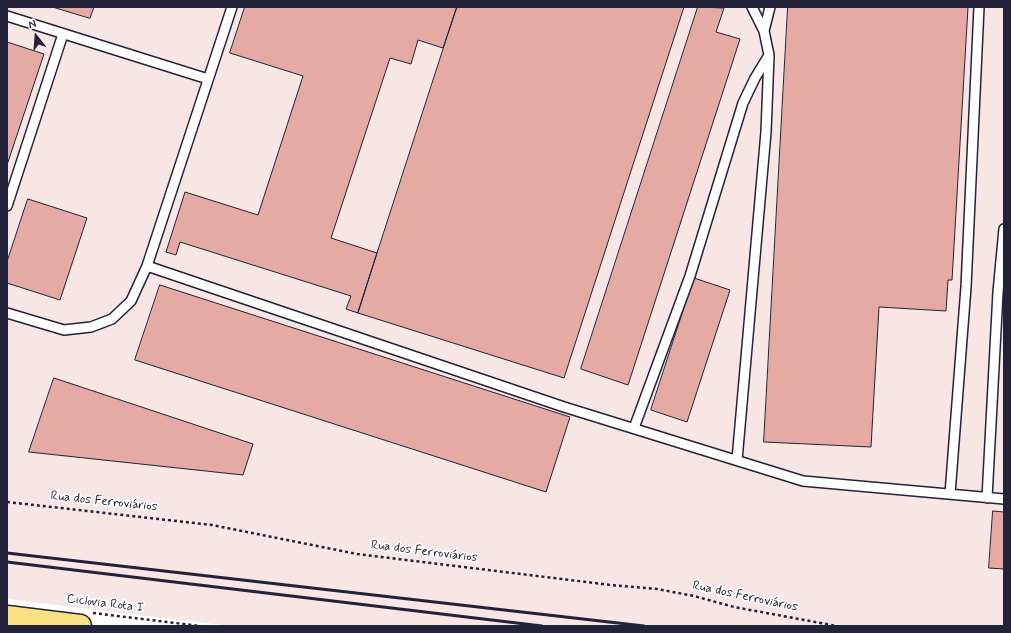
<!DOCTYPE html>
<meta charset="utf-8">
<style>
body{margin:0}
#map{position:relative;width:1011px;height:633px;overflow:hidden;background:#fff;font-family:Mynerve,sans-serif}
canvas{display:block}
.frame{position:absolute;inset:0;border:8px solid #22223b;pointer-events:none}
.north{position:absolute;left:16px;top:16px;width:40px;height:40px;-webkit-text-stroke:3px #fff;paint-order:stroke;rotate:343deg;font-size:11px;font-weight:700;line-height:16px;text-align:center;color:#22223b}
.north::after{content:'';display:block;margin:auto;width:14px;height:18px;background:#22223b;clip-path:polygon(50% 0,100% 100%,50% 72%,0 100%)}
</style>
<div id="map">
<canvas width="1011" height="633"></canvas>
<div class="frame"></div>
<div class="north">N</div>
</div>
<script>
const c = document.querySelector('canvas').getContext('2d');
c.lineJoin = 'round';
function fillPath(path, color) { c.fillStyle = color; c.fill(path, 'evenodd'); }
function strokePath(path, color, width, dash) { c.strokeStyle = color; c.lineWidth = width; c.lineCap = dash ? 'butt' : 'round'; c.setLineDash(dash || []); c.stroke(path); }
function label(font, color, halo, rows, align = 'center') {
  c.font = font + ' Mynerve,sans-serif'; c.lineWidth = 3.5; c.setLineDash([]); c.textBaseline = 'middle'; c.strokeStyle = halo; c.fillStyle = color; for (const [text, x, y, turn = 0] of rows) {
    c.save(); c.translate(x, y); c.rotate((+turn || 0) * Math.PI / 180); c.textAlign = isNaN(turn) ? turn : align; if (halo) c.strokeText(text, 0, 0); c.fillText(text, 0, 0); c.restore();
  }
}
const built = new Path2D(`
 M 7,7 L 1004,7 L 1004,626 L 230,626 L 7,599 Z`);
const building = new Path2D(`
 M 53,7 L 94,7 L 90,18 Z
 M 245,7 L 457,7 L 443,48 L 418,40 L 411,64 L 390,58 L 331,238 L 377,253 L 358,313 L 346,309 L 351,296 L 180,242 L 176,255 L 166,252 L 185,192 L 258,215 L 303,76 L 230,53 Z
 M 457,7 L 684,7 L 564,378 L 358,313 Z
 M 698,7 L 724,8 L 716,32 L 740,39 L 628,385 L 581,369 Z
 M 788,7 L 968,7 L 952,280 L 948,280 L 946,311 L 879,307 L 871,447 L 764,442 Z
 M 7,42 L 44,54 L 7,165 Z
 M 28,199 L 87,218 L 60,300 L 7,283 L 7,262 Z
 M 694,278 L 730,290 L 687,422 L 651,410 Z
 M 160,285 L 570,417 L 546,492 L 135,360 Z
 M 54,378 L 253,444 L 243,475 L 29,452 Z
 M 993,511 L 1004,512 L 1004,569 L 989,568 Z`);
const path = new Path2D(`
 M 7,502 L 212,525 L 357,554 L 611,585 L 657,589 L 694,596 L 734,607 L 837,626
 M 93,613 L 200,626`);
const lane = new Path2D(`
 M 7,16 L 208,79
 M 764,31 L 770,7
 M 7,206 L 63,34
 M 147,266 L 564,407 L 803,481 L 1004,499
 M 7,313 L 64,330 L 91,327 L 112,319 L 131,301 L 147,266 L 232,7
 M 634,428 L 690,276 L 743,103 L 755,78 L 769,55 L 764,31 L 752,7
 M 737,460 L 766,132 L 769,56
 M 950,494 L 966,287 L 979,7
 M 987,498 L 998,292 L 1004,229`);
const primary = new Path2D(`
 M 7,617 L 80,626`);
const rail = new Path2D(`
 M 7,553 L 644,626
 M 7,562 L 542,626`);
const streetNames = [
 ["Rua dos Ferroviários",104,502,6],
 ["Rua dos Ferroviários",424,552,7],
 ["Rua dos Ferroviários",745,597,12],
 ["Ciclovia Rota I",105,604,7]
];
fillPath(built, '#f7e6e3');
fillPath(building, '#e4aaa3');
strokePath(building, '#22223b', 1);
strokePath(lane, '#22223b', 12);
strokePath(primary, '#22223b', 25);
strokePath(path, '#22223b', 2.5, [3, 3]);
strokePath(lane, '#fff', 9);
strokePath(primary, '#f9e181', 22);
strokePath(rail, '#22223b', 3);
label('13px', '#22223b', '#fff', streetNames);
</script>
